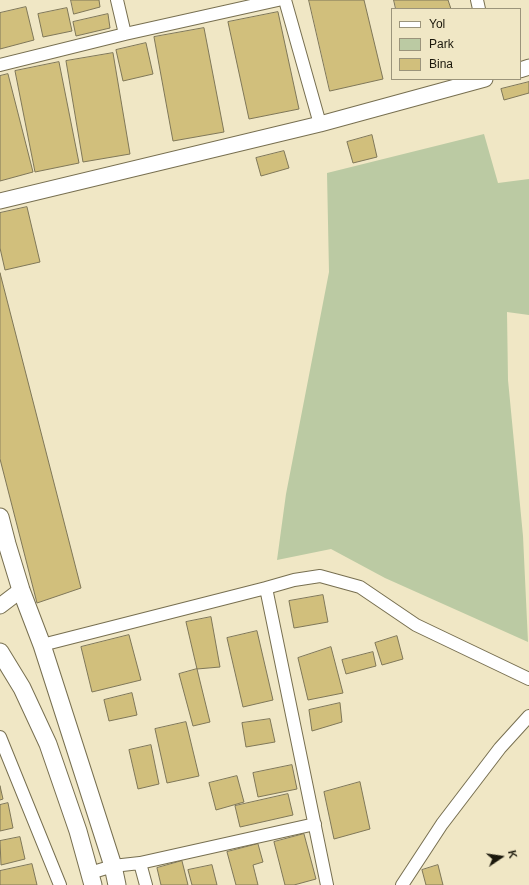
<!DOCTYPE html>
<style>
body{margin:0}
#map{position:relative;width:529px;height:885px;overflow:hidden;background:#f0e7c5;font-family:Arial,sans-serif}
canvas{display:block}
.legend{position:absolute;left:391px;top:8px;width:130px;height:72px;box-sizing:border-box;background:#f0e7c5;border:1px solid #9b947b;margin:0;padding:5px 7px;list-style:none;font-size:12px;color:#1b180c}
.legend li{display:flex;align-items:center;gap:8px;height:20px}
.legend b{width:20px;border:1px solid #9b947b}
.north{position:absolute;left:481px;top:837px;width:40px;height:40px;-webkit-text-stroke:3px #f0e7c5;paint-order:stroke;rotate:77deg;font-size:11px;font-weight:700;line-height:16px;text-align:center;color:#1b180c}
.north::after{content:'';display:block;margin:auto;width:14px;height:18px;background:#1b180c;clip-path:polygon(50% 0,100% 100%,50% 72%,0 100%)}
</style>
<div id="map">
<canvas width="529" height="885"></canvas>
<ul class="legend">
<li><b style="height:5px;background:#fff"></b>Yol</li>
<li><b style="height:11px;background:#bbcaa3"></b>Park</li>
<li><b style="height:11px;background:#d1bf7c"></b>Bina</li>
</ul>
<div class="north">K</div>
</div>
<script>
const c = document.querySelector('canvas').getContext('2d');
c.lineJoin = 'round';
function fillPath(path, color) { c.fillStyle = color; c.fill(path, 'evenodd'); }
function strokePath(path, color, width, dash) { c.strokeStyle = color; c.lineWidth = width; c.lineCap = dash ? 'butt' : 'round'; c.setLineDash(dash || []); c.stroke(path); }
const green = new Path2D(`
 M 484,134 L 498,183 L 529,179 L 529,315 L 507,312 L 508,380 L 523,536 L 528,642 L 385,578 L 331,549 L 277,560 L 286,494 L 329,272 L 327,173 Z`);
const building = new Path2D(`
 M 71,0 L 99,0 L 100,7 L 74,14 Z
 M 309,0 L 364,0 L 383,79 L 330,91 Z
 M 394,0 L 448,0 L 451,9 L 396,9 Z
 M 26,7 L 34,40 L 0,49 L 0,13 Z
 M 67,8 L 72,31 L 43,37 L 38,14 Z
 M 278,12 L 299,109 L 249,119 L 228,22 Z
 M 108,14 L 110,28 L 76,36 L 73,22 Z
 M 204,28 L 224,132 L 173,141 L 154,37 Z
 M 146,43 L 153,74 L 123,81 L 116,50 Z
 M 113,53 L 130,154 L 83,162 L 66,61 Z
 M 59,62 L 79,163 L 35,172 L 15,71 Z
 M 8,74 L 33,172 L 0,181 L 0,76 Z
 M 529,82 L 529,93 L 504,100 L 501,89 Z
 M 372,135 L 377,157 L 353,163 L 347,142 Z
 M 284,151 L 289,168 L 261,176 L 256,158 Z
 M 27,207 L 40,262 L 5,270 L 0,248 L 0,213 Z
 M 0,273 L 81,588 L 37,603 L 0,459 Z
 M 323,595 L 328,622 L 294,628 L 289,601 Z
 M 211,617 L 220,667 L 197,669 L 186,622 Z
 M 257,631 L 273,700 L 243,707 L 227,638 Z
 M 129,635 L 141,680 L 92,692 L 81,647 Z
 M 397,636 L 403,659 L 382,665 L 375,643 Z
 M 331,647 L 343,693 L 308,700 L 298,658 Z
 M 373,652 L 376,666 L 346,674 L 342,660 Z
 M 197,669 L 210,722 L 193,726 L 179,674 Z
 M 132,693 L 137,715 L 109,721 L 104,700 Z
 M 340,703 L 342,722 L 312,731 L 309,710 Z
 M 270,719 L 275,742 L 246,747 L 242,723 Z
 M 186,722 L 199,776 L 167,783 L 155,729 Z
 M 151,745 L 159,784 L 138,789 L 129,750 Z
 M 292,765 L 297,789 L 258,797 L 253,773 Z
 M 237,776 L 244,802 L 216,810 L 209,783 Z
 M 360,782 L 370,829 L 334,839 L 324,792 Z
 M 0,786 L 3,799 L 0,800 Z
 M 288,794 L 293,815 L 240,827 L 235,806 Z
 M 8,803 L 13,828 L 0,831 L 0,805 Z
 M 304,834 L 316,879 L 294,885 L 285,885 L 274,842 Z
 M 20,837 L 25,859 L 1,865 L 0,841 Z
 M 258,844 L 263,862 L 253,865 L 258,885 L 236,885 L 227,852 Z
 M 182,861 L 188,885 L 161,885 L 157,868 Z
 M 32,864 L 37,885 L 0,885 L 0,871 Z
 M 212,865 L 217,885 L 192,885 L 188,870 Z
 M 438,865 L 443,885 L 426,885 L 422,870 Z`);
const minor = new Path2D(`
 M 117,0 L 125,34
 M 285,0 L 320,124
 M 477,0 L 479,9
 M 0,65 L 125,34 L 278,0
 M 266,588 L 294,580 L 320,576 L 360,587 L 416,625 L 529,679
 M 42,645 L 266,588 L 327,885
 M 0,737 L 60,885
 M 140,863 L 315,824
 M 90,873 L 113,866 L 140,863 L 146,885
 M 402,885 L 442,824 L 500,748 L 529,716`);
const tertiary = new Path2D(`
 M 520,70 L 529,67
 M 0,201 L 320,124 L 485,79
 M 0,606 L 21,590`);
const secondary = new Path2D(`
 M 0,517 L 7,544 L 21,590 L 42,645 L 113,866 L 117,885
 M 0,652 L 22,688 L 48,744 L 78,831 L 93,885`);
fillPath(green, '#bbcaa3');
fillPath(building, '#d1bf7c');
strokePath(building, '#7f7758', 1);
strokePath(minor, '#776f50', 14);
strokePath(tertiary, '#776f50', 17);
strokePath(secondary, '#776f50', 19);
strokePath(minor, '#fff', 12);
strokePath(tertiary, '#fff', 15);
strokePath(secondary, '#fff', 17);
</script>
